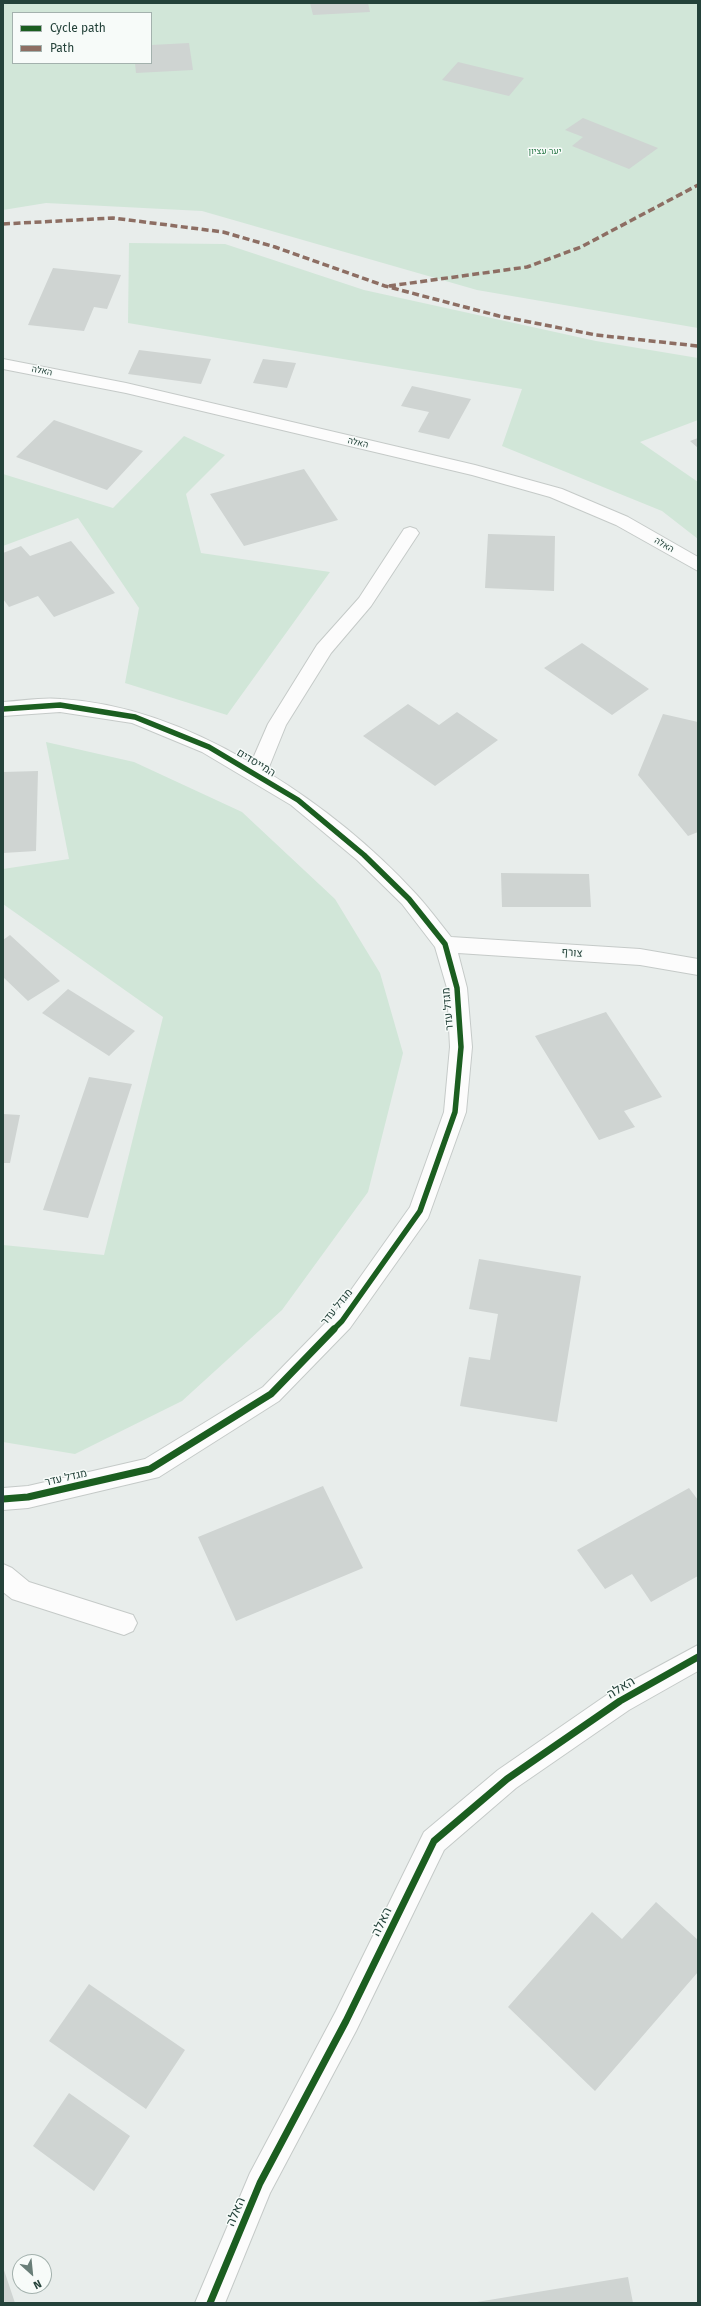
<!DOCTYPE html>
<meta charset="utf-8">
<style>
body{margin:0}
#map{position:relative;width:701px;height:2306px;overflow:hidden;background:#e8edeb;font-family:"Fira Sans",sans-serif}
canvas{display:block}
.frame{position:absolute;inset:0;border:4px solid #24423a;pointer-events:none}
.legend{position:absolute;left:12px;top:12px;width:140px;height:52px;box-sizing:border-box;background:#f7fbf9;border:1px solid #a3b1ad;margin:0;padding:5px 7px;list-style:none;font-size:12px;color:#24423a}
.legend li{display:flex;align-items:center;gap:8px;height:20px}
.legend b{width:20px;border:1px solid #a3b1ad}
.north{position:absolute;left:12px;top:2254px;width:40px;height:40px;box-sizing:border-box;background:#f7fbf9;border:1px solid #a3b1ad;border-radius:50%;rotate:153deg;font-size:11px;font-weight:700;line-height:16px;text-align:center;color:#24423a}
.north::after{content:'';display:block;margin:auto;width:14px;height:18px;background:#697e78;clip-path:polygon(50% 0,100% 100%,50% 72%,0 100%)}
</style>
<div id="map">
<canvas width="701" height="2306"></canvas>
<div class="frame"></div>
<ul class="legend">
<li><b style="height:5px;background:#1b5e20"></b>Cycle path</li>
<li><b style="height:5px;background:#8d6e63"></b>Path</li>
</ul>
<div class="north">N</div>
</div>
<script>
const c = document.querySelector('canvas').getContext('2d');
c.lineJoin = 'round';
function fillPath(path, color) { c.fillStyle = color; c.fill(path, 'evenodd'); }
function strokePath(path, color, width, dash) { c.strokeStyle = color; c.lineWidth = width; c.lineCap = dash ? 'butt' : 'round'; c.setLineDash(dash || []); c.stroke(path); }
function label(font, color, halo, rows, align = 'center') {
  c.font = font + ' "Fira Sans",Heebo,sans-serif'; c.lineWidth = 3; c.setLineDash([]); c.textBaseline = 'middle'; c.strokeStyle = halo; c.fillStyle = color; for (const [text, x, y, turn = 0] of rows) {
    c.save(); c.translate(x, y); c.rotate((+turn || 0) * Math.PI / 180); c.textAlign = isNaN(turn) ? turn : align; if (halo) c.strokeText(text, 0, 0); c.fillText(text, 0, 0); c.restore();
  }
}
const green = new Path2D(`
 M 3,3 L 698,3 L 698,328 L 477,290 L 202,211 L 46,203 L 3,210 ZM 13,13 L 151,13 L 151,63 L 13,63 Z
 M 129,243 L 225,244 L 364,290 L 596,341 L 698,358 L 698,420 L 640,442 L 698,482 L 698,539 L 662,511 L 502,446 L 522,389 L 128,323 Z
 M 184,436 L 225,455 L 186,494 L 201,553 L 330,572 L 227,715 L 125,683 L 139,608 L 78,518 L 3,546 L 3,474 L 113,508 Z
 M 46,742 L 134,762 L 242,812 L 335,899 L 380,973 L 403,1053 L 368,1192 L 282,1310 L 182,1401 L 75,1454 L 3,1442 L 3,1245 L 104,1255 L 163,1017 L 3,904 L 3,869 L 69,859 Z`);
const building = new Path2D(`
 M 310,3 L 368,3 L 370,12 L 313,15 Z
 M 189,43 L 193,70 L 136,73 L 135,63 L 151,63 L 151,45 Z
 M 458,62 L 524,78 L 509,96 L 442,80 Z
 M 583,118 L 658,148 L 629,169 L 572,146 L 583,137 L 565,130 Z
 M 53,268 L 121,275 L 107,309 L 94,307 L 84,331 L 28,325 Z
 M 139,350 L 211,359 L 201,384 L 128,374 Z
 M 263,359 L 296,363 L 287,388 L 253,383 Z
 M 412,386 L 471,399 L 449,439 L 418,432 L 429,412 L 401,406 Z
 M 54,420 L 143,451 L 107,490 L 16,457 Z
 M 698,438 L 698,448 L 690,441 Z
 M 304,469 L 338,520 L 244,546 L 210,494 Z
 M 488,534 L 555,536 L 554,591 L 485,588 Z
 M 71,541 L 115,593 L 54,617 L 38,596 L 9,607 L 3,599 L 3,553 L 21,546 L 30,556 Z
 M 582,643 L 649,689 L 612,715 L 544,668 Z
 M 408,704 L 439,725 L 457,712 L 498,740 L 435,786 L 363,736 Z
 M 663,714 L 698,722 L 698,832 L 688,836 L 638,775 Z
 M 38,771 L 36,851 L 3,853 L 3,772 Z
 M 501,873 L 589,874 L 591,907 L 502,907 Z
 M 10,935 L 60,981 L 28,1001 L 3,977 L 3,940 Z
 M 68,989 L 135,1031 L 109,1056 L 42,1013 Z
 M 606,1012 L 662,1097 L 624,1111 L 635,1127 L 599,1140 L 535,1036 Z
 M 89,1077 L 132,1084 L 88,1218 L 43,1210 Z
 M 3,1114 L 20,1115 L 10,1163 L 3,1163 Z
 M 479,1259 L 581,1276 L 557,1422 L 460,1406 L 469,1357 L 490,1360 L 498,1314 L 469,1309 Z
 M 323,1486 L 363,1568 L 236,1621 L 198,1537 Z
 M 689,1488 L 698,1500 L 698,1576 L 651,1602 L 632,1574 L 605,1589 L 577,1550 Z
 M 656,1902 L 698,1940 L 698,1972 L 595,2091 L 508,2007 L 592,1912 L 622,1939 Z
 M 89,1984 L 185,2050 L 146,2109 L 49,2041 Z
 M 69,2093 L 130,2136 L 94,2191 L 33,2146 Z
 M 3,2267 L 15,2303 L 3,2303 Z
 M 628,2277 L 633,2303 L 477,2303 L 477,2302 Z`);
const service = new Path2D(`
 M 3,1564 L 12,1568 L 29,1582 L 133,1615 L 137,1623 L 133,1631 L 124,1635 L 12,1599 L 3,1592 Z`);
const minor = new Path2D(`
 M 3,359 L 126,383 L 475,465 L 562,489 L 628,517 L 698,557 L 698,571 L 616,525 L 550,497 L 472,475 L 126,393 L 3,369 Z
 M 410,527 L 416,529 L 419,533 L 371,606 L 331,653 L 286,725 L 267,772 C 321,805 373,847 416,894 C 428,907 439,922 451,937 L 640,949 L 698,959 L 698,975 L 640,965 L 458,953 L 467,988 L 472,1047 L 466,1112 L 428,1218 L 350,1328 L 279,1401 L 159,1477 L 28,1508 L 3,1510 L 3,1488 L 28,1486 L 145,1459 L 263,1387 L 334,1314 L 410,1207 L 444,1112 L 450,1047 L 447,988 L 435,947 L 402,904 L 357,860 L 291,805 L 202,752 L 132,723 L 60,712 L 3,716 L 3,702 C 22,701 42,697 61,699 C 129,703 193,729 251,763 L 268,724 L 317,645 L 359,598 L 404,529 Z
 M 698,1645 L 698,1671 L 629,1710 L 516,1788 L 444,1850 L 356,2031 L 270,2193 L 225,2303 L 195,2303 L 250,2173 L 336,2011 L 424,1832 L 498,1770 L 611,1692 Z`);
const quiet = new Path2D(`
 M 3,224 L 113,218 L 223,232 L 275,247 L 385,286 L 499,316 L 596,335 L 698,346
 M 389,286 L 527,267 L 581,247 L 698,185`);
const cyclewayFar1 = new Path2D(`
 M 3,709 L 60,705 L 135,717 L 209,747 L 298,800 L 364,855 L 409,899 L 445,944 L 457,988 L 461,1047 L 455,1112 L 420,1211 L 342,1321 L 333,1330`);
const cycleway = new Path2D(`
 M 3,1499 L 28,1497 L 150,1469 L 271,1394 L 334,1329
 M 210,2303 L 260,2183 L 346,2021 L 434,1841 L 507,1779 L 620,1701 L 698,1657`);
const farParknames = [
 ["יער עציון",545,151]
];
const farStreetnames = [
 ["האלה",42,371,11],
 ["האלה",358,443,13],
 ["האלה",664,545,30]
];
const streetNames = [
 ["המייסדים",256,763,31],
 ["צורף",572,953,4],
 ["מגדל עדר",448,1009,-95],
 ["מגדל עדר",337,1307,-51],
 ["מגדל עדר",66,1478,-13]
];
const nearStreetnames = [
 ["האלה",621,1688,-31],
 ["האלה",382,1922,-64],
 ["האלה",236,2212,-67]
];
fillPath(green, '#d1e6d8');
fillPath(building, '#cfd4d2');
strokePath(service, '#c5cac8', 2);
strokePath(minor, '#c5cac8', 2);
fillPath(service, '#fcfcfc');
fillPath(minor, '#fcfcfc');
strokePath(quiet, '#8d6e63', 3.5, [7, 3.5]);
strokePath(cyclewayFar1, '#1b5e20', 5.5);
strokePath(cycleway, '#1b5e20', 7);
label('9px', '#2d7a4b', '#f7fbf9', farParknames);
label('9px', '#24423a', '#f7fbf9', farStreetnames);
label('11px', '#24423a', '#f7fbf9', streetNames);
label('13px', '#24423a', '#f7fbf9', nearStreetnames);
</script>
